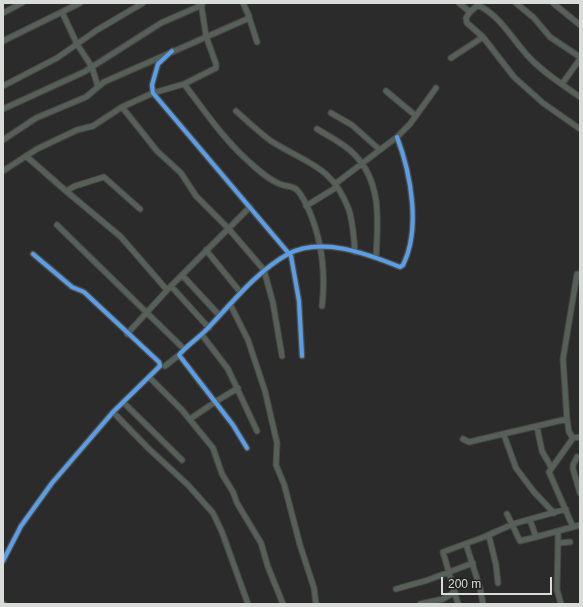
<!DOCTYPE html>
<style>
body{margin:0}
#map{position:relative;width:583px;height:607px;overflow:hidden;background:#2a2b2a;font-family:Helvetica,sans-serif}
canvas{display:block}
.frame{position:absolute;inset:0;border:4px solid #dadcda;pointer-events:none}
.scale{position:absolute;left:441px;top:577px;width:111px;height:18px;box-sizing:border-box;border:2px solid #dadcda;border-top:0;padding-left:5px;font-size:12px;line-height:14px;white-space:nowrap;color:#dadcda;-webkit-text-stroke:3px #202220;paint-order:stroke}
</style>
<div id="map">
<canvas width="583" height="607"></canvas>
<div class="frame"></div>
<div class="scale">200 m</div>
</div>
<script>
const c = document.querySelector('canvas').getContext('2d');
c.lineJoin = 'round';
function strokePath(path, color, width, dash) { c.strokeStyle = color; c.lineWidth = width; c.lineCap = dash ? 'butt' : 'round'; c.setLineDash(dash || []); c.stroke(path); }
const minor = new Path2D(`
 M 459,3 L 470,12 L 466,18 L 467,23 L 483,37 L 514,77 L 543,103 L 580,129
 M 516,3 L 534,18 L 550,37 L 580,57
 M 553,3 L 580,25
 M 62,12 L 77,44 L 92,67 L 98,87
 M 470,12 L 478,5 C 500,16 511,37 527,55 C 542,72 562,84 580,97
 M 3,13 L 22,3
 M 249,17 L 257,42
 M 3,41 L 80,3
 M 172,51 L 158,64 L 152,85 L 153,93 L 291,256 L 299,301 L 302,356
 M 451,58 L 483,37
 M 184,84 C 204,110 222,137 246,159 C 256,168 267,179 280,184 C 286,187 292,185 297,190 C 302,195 305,202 308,208 C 322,240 326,272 322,306
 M 562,84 L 580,59
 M 3,86 L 57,58 L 97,30 L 143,3
 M 386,91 L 416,116
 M 122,107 L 157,151 L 181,173 L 196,196 L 228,228 L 264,270 L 273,303 L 282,356
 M 3,109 L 84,72 L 161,23 L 202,5
 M 236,111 C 248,122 259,132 271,141 C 307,164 332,165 349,210 C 353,223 354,239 355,252
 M 331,113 L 352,125 L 380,150
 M 317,129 C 330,137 345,144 355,155 C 382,183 378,222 376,257
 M 3,140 L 36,118 L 86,97 L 104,82 L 247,19 L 249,16 L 243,3
 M 26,156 L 66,191
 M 3,171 L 37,149 L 77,130 L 93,126 L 122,107 L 153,93 L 184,84 L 216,68 L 216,64 L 206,36 L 201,3
 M 335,184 L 397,137 L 410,124 L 436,88
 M 306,206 L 337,187
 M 140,209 L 104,177 L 75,186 L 66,191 L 121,237 L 167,290
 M 57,225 L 184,349
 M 206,250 L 241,293
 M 182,275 L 219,315
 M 171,286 L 209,328
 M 230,304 L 248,340 L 265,391 L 277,443 L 276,465 L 284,484 L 300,545 L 314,588 L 316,604
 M 127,334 L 171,286 L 250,207
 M 202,335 L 228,369 L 257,431
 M 165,366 L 179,355
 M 150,378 L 182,410 L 213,448 L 222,474 L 233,492 L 237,503 L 261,543 L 268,567 L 283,604
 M 123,402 L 182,460
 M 113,412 L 148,448 L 188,485 L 213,513 L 222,532 L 248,604
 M 190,419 L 215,402 L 238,388
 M 537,427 L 542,451 L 551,467
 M 504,435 L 516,468 L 534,492 L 554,513
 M 573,438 L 569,432 L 567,419 L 563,359 L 577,274 L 580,274
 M 463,439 L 469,442 L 567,419
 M 247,448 L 233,425 L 179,355 C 187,345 199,338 208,328 C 233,302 256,272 288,254 C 321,236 368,254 400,267 L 403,265 C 421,229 411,174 397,137
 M 577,457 L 573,465 L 573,469 L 580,493
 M 507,514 L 520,541 L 536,537
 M 530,520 L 536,537 L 580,525
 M 573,527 L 549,472 L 573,438 L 580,437
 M 558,532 L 558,543
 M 489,536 L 496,565 L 498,583
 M 466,544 L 480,588 L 483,604
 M 3,561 L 21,526 L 52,483 L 113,412 L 160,366 L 159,362 L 84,292 L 72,287 L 33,254
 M 396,589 L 428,580 L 473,563
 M 3,604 L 4,604
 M 420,604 L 443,599 L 455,592
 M 458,604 L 443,552 L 484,537 L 513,524 L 566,509
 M 561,604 L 557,590 L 558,543 L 570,542`);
const cycleway = new Path2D(`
 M 172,51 L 158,64 L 152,85 L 153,93 L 291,256 L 299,301 L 302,356
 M 247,448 L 233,425 L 179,355 C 187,345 199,338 208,328 C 233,302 256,272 288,254 C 321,236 368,254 400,267 L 403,265 C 421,229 411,174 397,137
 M 3,561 L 21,526 L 52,483 L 113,412 L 160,366 L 159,362 L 84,292 L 72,287 L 33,254`);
strokePath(minor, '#464746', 7);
strokePath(minor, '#576058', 5);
strokePath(cycleway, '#5a9eea', 4);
</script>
